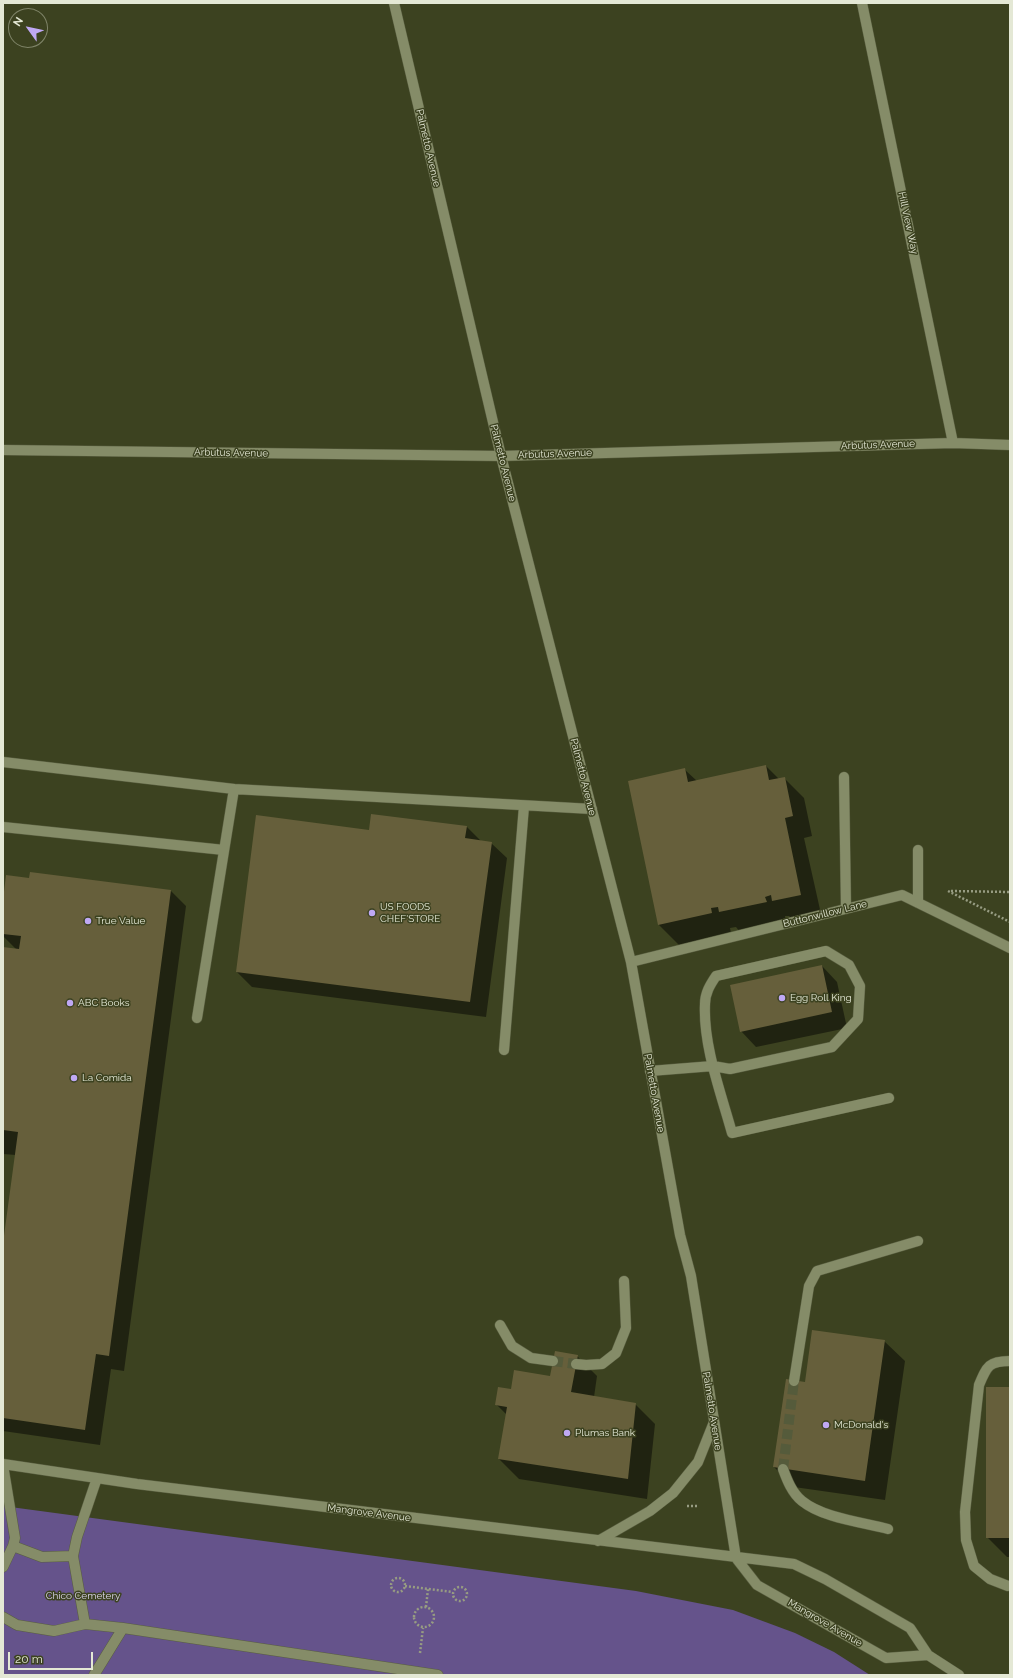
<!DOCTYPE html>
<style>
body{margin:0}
#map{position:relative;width:1013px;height:1678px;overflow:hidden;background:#3c4220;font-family:Raleway,sans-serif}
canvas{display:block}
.frame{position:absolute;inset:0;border:4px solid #e4e8d5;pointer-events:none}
.north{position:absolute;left:8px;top:8px;width:40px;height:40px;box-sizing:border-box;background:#3c4220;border:1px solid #7f8468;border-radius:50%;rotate:303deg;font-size:11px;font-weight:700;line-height:16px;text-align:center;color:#e4e8d5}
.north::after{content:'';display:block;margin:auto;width:14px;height:18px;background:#bfa8f4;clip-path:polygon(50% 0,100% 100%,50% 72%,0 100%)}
.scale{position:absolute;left:8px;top:1652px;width:85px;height:18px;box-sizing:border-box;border:2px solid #e4e8d5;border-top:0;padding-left:5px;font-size:12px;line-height:14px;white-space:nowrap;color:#e4e8d5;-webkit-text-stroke:3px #3c4220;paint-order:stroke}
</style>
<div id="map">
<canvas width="1013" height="1678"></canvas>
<div class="frame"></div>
<div class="north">N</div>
<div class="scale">20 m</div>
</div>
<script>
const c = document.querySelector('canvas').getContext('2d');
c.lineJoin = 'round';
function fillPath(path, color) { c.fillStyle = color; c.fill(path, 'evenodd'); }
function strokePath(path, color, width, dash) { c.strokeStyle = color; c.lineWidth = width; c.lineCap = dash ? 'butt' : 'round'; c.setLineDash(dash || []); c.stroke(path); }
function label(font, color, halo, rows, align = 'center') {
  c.font = font + ' Raleway,sans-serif'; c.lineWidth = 3; c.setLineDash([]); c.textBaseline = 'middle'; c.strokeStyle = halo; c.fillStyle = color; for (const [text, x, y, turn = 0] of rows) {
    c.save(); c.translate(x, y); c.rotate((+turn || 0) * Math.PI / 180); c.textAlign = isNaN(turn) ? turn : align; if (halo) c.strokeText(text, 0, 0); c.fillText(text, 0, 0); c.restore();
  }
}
const green = new Path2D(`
 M 3,1506 L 636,1591 L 733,1610 L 795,1633 L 834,1652 L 870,1675 L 3,1675 Z`);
const shadow = new Path2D(`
 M 766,766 L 779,779 L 784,778 L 804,798 L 812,836 L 804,838 L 821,914 L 793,920 L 789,916 L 785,916 L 786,922 L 740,932 L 736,927 L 730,928 L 731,933 L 679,945 L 659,925 L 684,769 L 697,781 Z
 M 467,827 L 481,841 L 491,843 L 507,858 L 486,1017 L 252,987 L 237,972 L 370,831 Z
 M 30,879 L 171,891 L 186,906 L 124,1371 L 111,1369 L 100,1445 L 3,1431 L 3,1251 L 16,1155 L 3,1154 L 3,948 L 17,950 L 3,936 L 3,907 Z
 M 822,966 L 837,982 L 847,1028 L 756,1047 L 741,1031 Z
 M 884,1341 L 905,1361 L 885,1500 L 794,1487 L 774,1467 L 806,1383 Z
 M 577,1356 L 597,1376 L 594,1397 L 635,1404 L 655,1424 L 647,1499 L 519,1479 L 499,1459 L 507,1415 L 496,1404 L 511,1390 L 551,1377 Z
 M 1010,1388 L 1010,1557 L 1007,1557 L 987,1537 Z`);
const building = new Path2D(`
 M 766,765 L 769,780 L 785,777 L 793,816 L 785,818 L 801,895 L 772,901 L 771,895 L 765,897 L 767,902 L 719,912 L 718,907 L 711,908 L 712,913 L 658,925 L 628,781 L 685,768 L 688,782 Z
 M 371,814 L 467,826 L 465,838 L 492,842 L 470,1002 L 236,972 L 256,815 L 369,830 Z
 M 30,872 L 171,890 L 109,1356 L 96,1354 L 85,1430 L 3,1418 L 3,1243 L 18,1132 L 3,1130 L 3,947 L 19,949 L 21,936 L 3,934 L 3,900 L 6,875 L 29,878 Z
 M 822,965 L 832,1012 L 740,1032 L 730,985 Z
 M 812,1330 L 885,1340 L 865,1481 L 773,1467 L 786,1379 L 805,1382 Z
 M 555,1351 L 578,1355 L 571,1392 L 636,1403 L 628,1479 L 498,1459 L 507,1407 L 495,1405 L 498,1387 L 511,1389 L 514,1370 L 550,1376 Z
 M 986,1387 L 1010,1387 L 1010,1538 L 986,1538 Z`);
const minorTunnel = new Path2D(`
 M 553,1361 L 576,1364
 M 783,1469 L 794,1381`);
const path = new Path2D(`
 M 948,891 L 1010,922
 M 951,891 L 1010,892
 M 687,1506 L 697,1506
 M391 1585a7 7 0 1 1 14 0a7 7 0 1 1-14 0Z
 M 405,1586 L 452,1592
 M453 1594a7 7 0 1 1 14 0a7 7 0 1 1-14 0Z
 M414 1617a10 10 0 1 1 20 0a10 10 0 1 1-20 0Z
 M 426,1607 L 428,1589
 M 420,1653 L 423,1628`);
const minor = new Path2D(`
 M 394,3 L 501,456 L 631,962 L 680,1235 L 691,1276 L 736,1558 L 757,1585 L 886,1658 L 928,1655
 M 862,3 L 953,443
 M 3,450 L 501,456 L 953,443 L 1010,445
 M 3,762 L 234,789 L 592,809
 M 844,777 L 846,909
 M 3,827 L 224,850
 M 918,850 L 918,903
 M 631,962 L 902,895 L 1010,948
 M 197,1018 L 234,789
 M 504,1050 L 524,806
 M 650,1071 L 713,1066 L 730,1069 L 832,1047 L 858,1019 L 860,986 L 849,965 L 826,951 L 716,976 C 710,985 705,993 705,1004 C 703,1046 721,1093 732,1133 L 889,1098
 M 500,1325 L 512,1346 L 531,1358 L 553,1361
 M 576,1364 L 586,1365 L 602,1364 L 616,1353 L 626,1328 L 624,1281
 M 794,1381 L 809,1286 L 817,1271 L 918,1241
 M 3,1464 L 137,1484 L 794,1564 L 825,1579 L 910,1628 L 928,1655 L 959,1675
 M 783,1469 C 787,1480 792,1493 802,1501 C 823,1518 861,1522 888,1529
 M 598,1541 L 650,1511 L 673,1493 L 698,1462 L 714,1422
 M 13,1546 L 42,1557 L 73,1556
 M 3,1567 L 13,1546 L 15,1538 L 3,1465
 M 1008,1586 L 990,1579 L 974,1566 L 966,1540 L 965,1512 L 979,1385 C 987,1366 989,1361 1010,1361
 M 3,1617 L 17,1625 L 54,1631 L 85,1624 L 123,1628 L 438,1675
 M 85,1624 L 73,1556 L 77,1537 L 97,1478
 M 94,1675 L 123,1628`);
const markers = [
 [372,913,4,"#bfa8f4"],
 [88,921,4,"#bfa8f4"],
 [782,998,4,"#bfa8f4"],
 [70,1003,4,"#bfa8f4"],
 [74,1078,4,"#bfa8f4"],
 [826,1425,4,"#bfa8f4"],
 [567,1433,4,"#bfa8f4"]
];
const streetNames = [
 ["Palmetto Avenue",428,148,77],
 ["Hill View Way",908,223,78],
 ["Arbutus Avenue",878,445,-2],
 ["Arbutus Avenue",231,453,1],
 ["Arbutus Avenue",555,454,-2],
 ["Palmetto Avenue",503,463,76],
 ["Palmetto Avenue",583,777,76],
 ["Buttonwillow Lane",825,914,-14],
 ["Palmetto Avenue",654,1093,80],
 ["Palmetto Avenue",712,1411,81],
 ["Mangrove Avenue",369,1513,7],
 ["Mangrove Avenue",825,1623,30]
];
const poiNames = [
 ["US FOODS",380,907],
 ["CHEF'STORE",380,919],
 ["True Value",96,921],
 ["Egg Roll King",790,998],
 ["ABC Books",78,1003],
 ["La Comida",82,1078],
 ["McDonald's",834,1425],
 ["Plumas Bank",575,1433]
];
const parkNames = [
 ["Chico Cemetery",83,1596]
];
fillPath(green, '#65538b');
fillPath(shadow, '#0007');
fillPath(building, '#665f3b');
strokePath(minorTunnel, '#555b3b', 10, [10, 5]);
strokePath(minor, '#595e40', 11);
strokePath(path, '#979c82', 2.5, [2, 2]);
strokePath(minor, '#858c68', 10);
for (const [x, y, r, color] of markers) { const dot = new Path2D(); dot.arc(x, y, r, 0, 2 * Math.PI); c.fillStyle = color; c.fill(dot); strokePath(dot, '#3c4220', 1.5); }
label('10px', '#e4e8d5', '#3c4220', streetNames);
label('10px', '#e4e8d5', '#3c4220', poiNames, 'left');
label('10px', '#dcd6ed', '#3c4220', parkNames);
</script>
